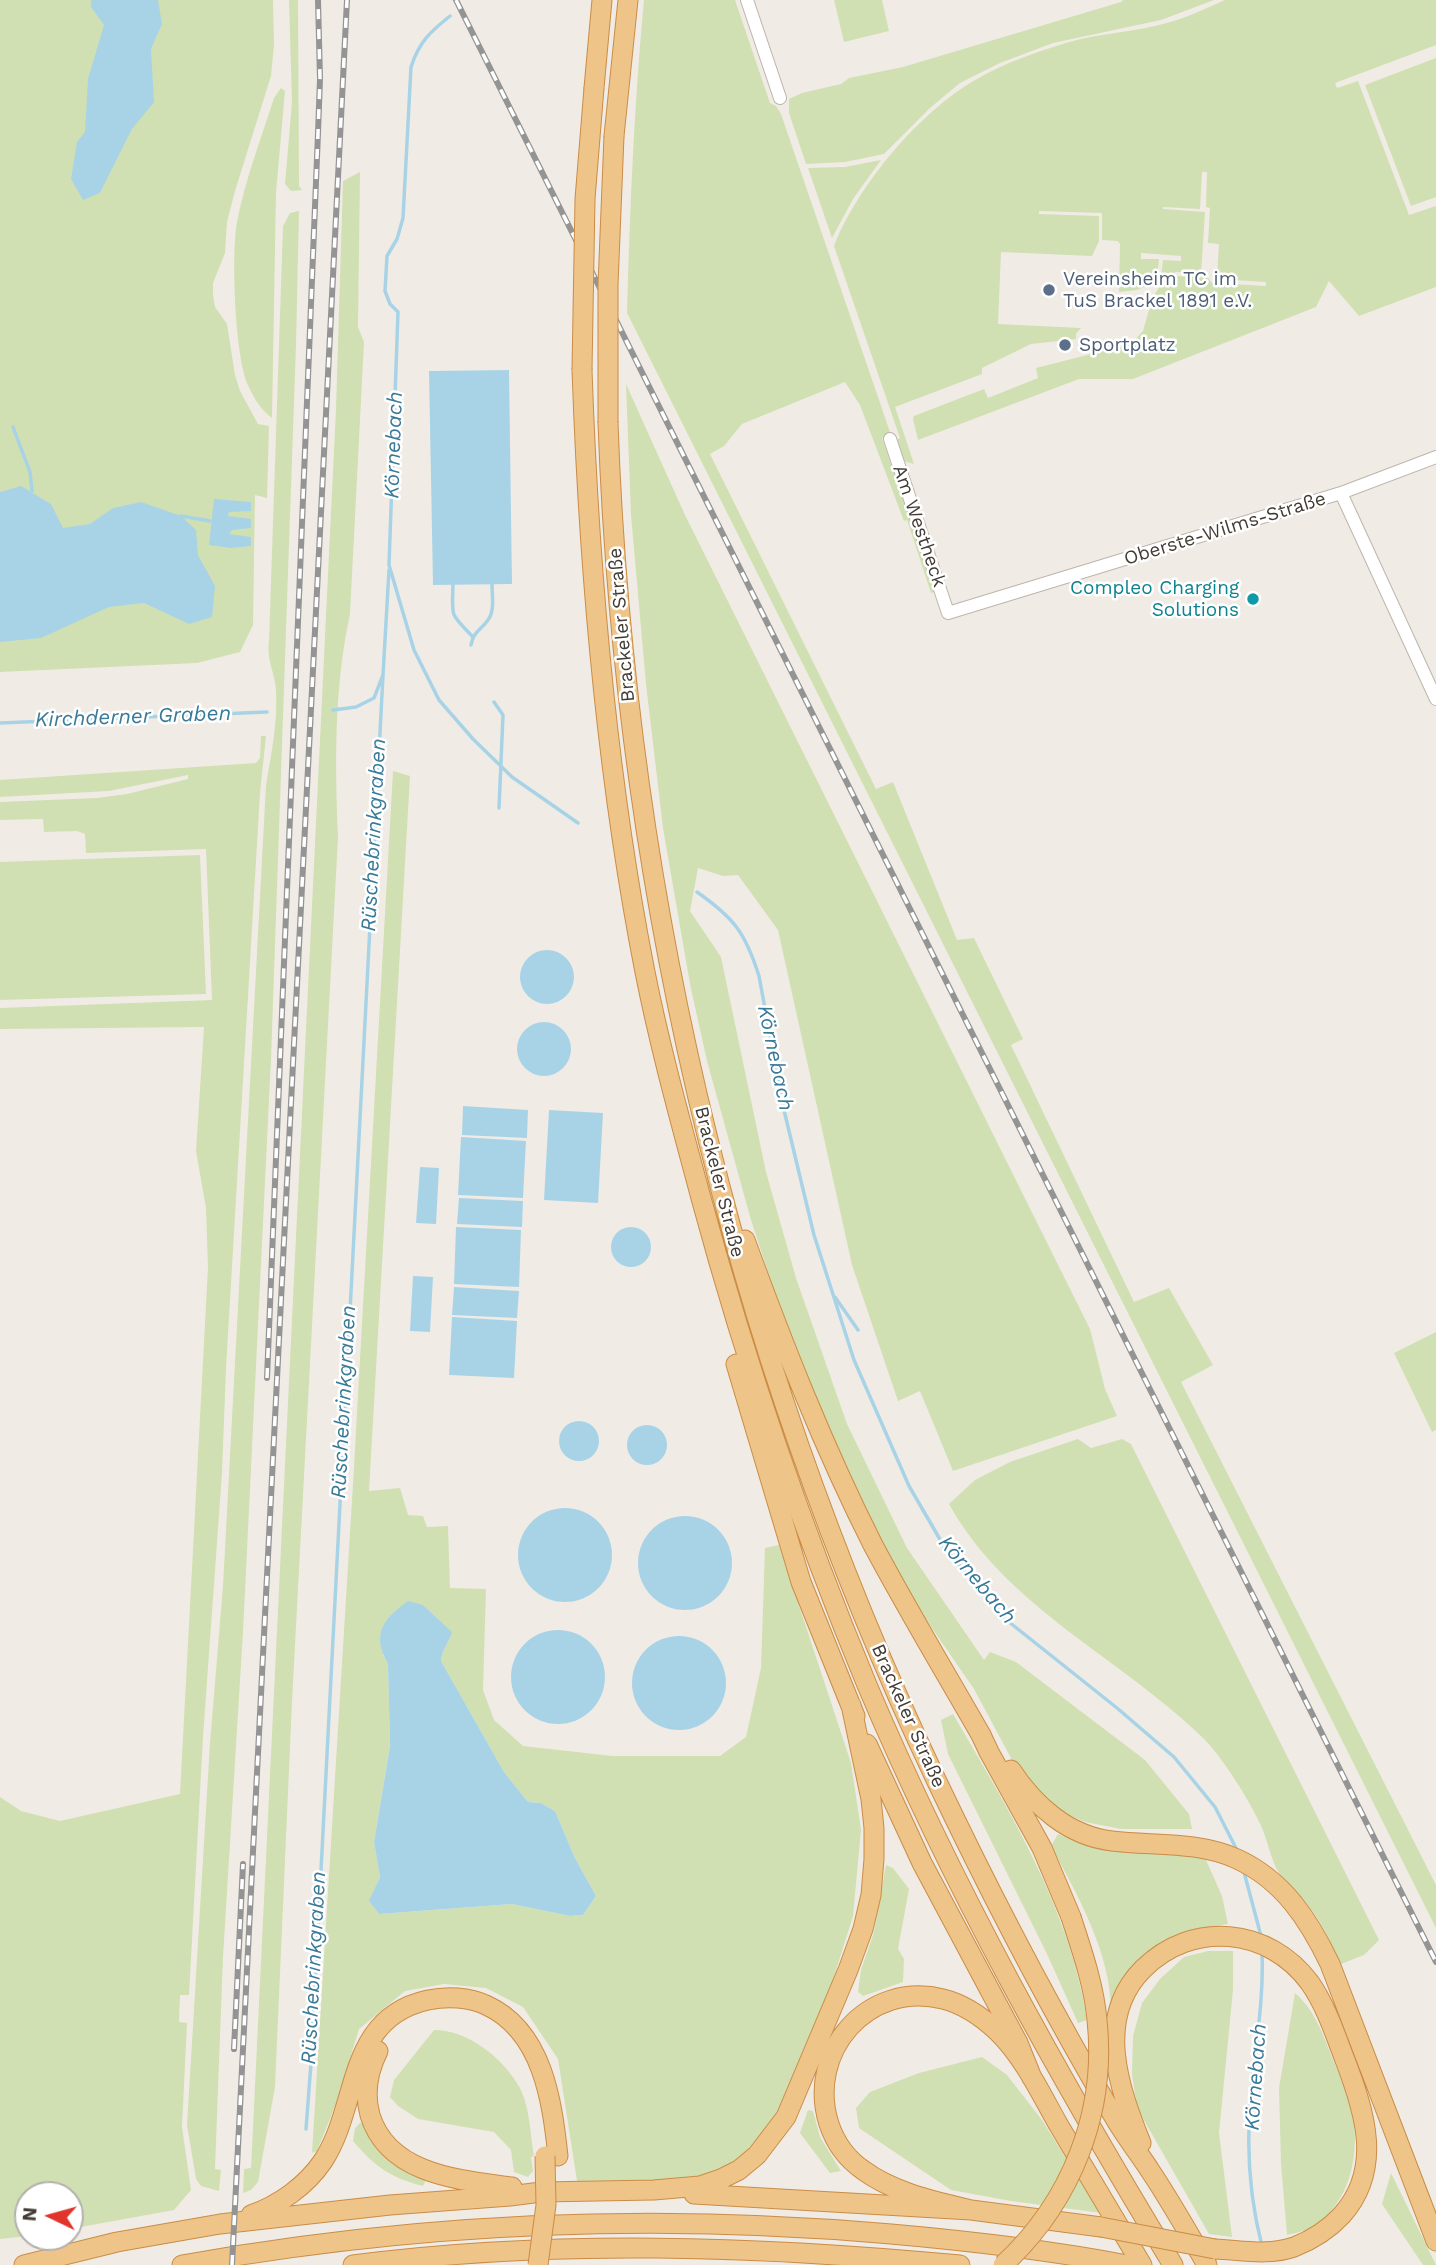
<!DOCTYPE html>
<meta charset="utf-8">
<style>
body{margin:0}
#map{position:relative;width:1436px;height:2265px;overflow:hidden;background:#f0ece5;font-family:"Work Sans",sans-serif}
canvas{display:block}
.north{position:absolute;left:14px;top:2181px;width:70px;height:70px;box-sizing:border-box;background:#fff;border:2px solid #b3b1ae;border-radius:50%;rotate:275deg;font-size:19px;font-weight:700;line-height:28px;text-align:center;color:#423c35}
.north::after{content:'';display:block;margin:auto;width:24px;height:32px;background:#e0352d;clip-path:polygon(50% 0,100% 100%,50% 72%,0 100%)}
</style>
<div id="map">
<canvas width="1436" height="2265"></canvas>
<div class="north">N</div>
</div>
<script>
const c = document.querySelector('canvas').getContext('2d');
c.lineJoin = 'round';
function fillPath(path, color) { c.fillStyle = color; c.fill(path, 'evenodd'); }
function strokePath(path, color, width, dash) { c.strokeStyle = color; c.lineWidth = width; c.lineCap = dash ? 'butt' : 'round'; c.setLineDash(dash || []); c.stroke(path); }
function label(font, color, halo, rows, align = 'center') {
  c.font = font + ' "Work Sans",sans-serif'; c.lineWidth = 5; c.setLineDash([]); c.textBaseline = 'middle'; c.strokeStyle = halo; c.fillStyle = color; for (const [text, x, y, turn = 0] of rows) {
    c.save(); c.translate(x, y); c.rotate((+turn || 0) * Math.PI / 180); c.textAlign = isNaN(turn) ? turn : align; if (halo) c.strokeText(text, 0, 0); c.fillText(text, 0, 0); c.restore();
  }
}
const green = new Path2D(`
 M 0,0 L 273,0 L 274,45 L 271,76 L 235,191 L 227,222 L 225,253 L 213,283 L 213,295 L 215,307 L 227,324 L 235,375 L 240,391 L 258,424 L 269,426 L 267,498 L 255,495 L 253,625 L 240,652 L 197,663 L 0,672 Z
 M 289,0 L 298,0 L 299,186 L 302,190 L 291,191 L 285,184 L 292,102 Z
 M 644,0 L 735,0 L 770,103 L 776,106 L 781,114 L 891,435 L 882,438 L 934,592 L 931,593 L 907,520 L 904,521 L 860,405 L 845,382 L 742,424 L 724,446 L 710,454 L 876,789 L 893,782 L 957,940 L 974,938 L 1023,1039 L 1011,1045 L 1134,1302 L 1169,1288 L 1213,1365 L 1181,1382 L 1436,1885 L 1436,1928 L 627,313 C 630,209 634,104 644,0 Z
 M 834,0 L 882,0 L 889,31 L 844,42 Z
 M 1123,0 L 1214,0 L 1161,20 L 1053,43 L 1000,63 L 960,83 L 930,108 L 884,154 L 845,162 L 806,164 L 789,113 L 789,99 L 802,93 L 841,84 L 849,78 L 903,67 L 1121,2 Z
 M 1225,0 L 1436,0 L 1436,45 L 1335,83 L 1337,88 L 1358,81 L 1409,215 L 1436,206 L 1436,287 L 1359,316 L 1329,281 L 1316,307 L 1133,379 L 1079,379 L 918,440 L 913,419 L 914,416 L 984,389 L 988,398 L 1038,378 L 1036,368 L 1131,344 L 1143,331 L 1152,299 L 1161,284 L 1169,278 L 1177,276 L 1208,278 L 1212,283 L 1266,286 L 1266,282 L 1217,279 L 1219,244 L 1208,243 L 1210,208 L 1206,207 L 1207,172 L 1202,172 L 1200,209 L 1163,207 L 1163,209 L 1205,212 L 1201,273 L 1176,272 L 1161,278 L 1163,260 L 1181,261 L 1181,256 L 1141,253 L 1141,259 L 1159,259 L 1157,281 L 1137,290 L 1119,292 L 1120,244 L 1118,241 L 1102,240 L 1102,213 L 1039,211 L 1039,214 L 1099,216 L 1099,241 L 1092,256 L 1001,252 L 998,324 L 1081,328 L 1076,334 L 1076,339 L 1031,344 L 982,368 L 982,374 L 895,407 L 914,464 L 904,461 L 895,441 L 900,438 L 834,246 C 858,185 920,111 977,79 C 1004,63 1036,52 1066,43 C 1095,34 1126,33 1155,26 C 1179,21 1203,10 1225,0 Z
 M 1436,58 L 1436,197 L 1411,206 L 1365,85 Z
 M 281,88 L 285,91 L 276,193 L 272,418 C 260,409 253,397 247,383 C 235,352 231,256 237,222 C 245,180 261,139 274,98 Z
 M 881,160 L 853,199 L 832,238 L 808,168 L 845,167 Z
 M 360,172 L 358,327 L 364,342 L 350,614 C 334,688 335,762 338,837 L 292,1702 L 275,2087 L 258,2182 L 251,2190 L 243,2193 L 244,2169 L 251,2168 L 336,409 L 343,181 Z
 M 299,211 L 296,345 L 271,1059 L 243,1632 L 223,1957 L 215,2169 L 221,2170 L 219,2191 L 201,2186 L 196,2179 L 187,2125 L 210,1743 L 223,1586 L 266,785 C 271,755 278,722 276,690 C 275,673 266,659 269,641 L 283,226 L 290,213 Z
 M 626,384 L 685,515 L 1090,1329 L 1105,1389 L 1117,1416 L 953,1471 L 920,1391 L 898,1401 L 852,1265 L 778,930 L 738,875 L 723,876 L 698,868 L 690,911 L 721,957 L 766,1172 L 796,1278 L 847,1424 L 907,1548 L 984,1660 L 990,1652 L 1016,1662 L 1145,1760 L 1189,1814 L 1192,1829 L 1121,1829 L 1085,1822 L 1056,1809 L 1029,1781 L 1012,1760 L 974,1689 L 907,1592 L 838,1456 L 781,1312 L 751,1220 L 707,1061 L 690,984 L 663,828 L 646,684 L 631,515 Z
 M 261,736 L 266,736 L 260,793 L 226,1368 L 222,1473 L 203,1737 L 189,1995 L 180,1995 L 179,2022 L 187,2023 L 182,2127 L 191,2190 L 174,2210 L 70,2229 L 70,2195 L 28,2195 L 28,2236 L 0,2239 L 0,1797 L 21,1811 L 60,1821 L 180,1794 L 208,1267 L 206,1208 L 196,1151 L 204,1027 L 0,1029 L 0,1008 L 212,1000 L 206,849 L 86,853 L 85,834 L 77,831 L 44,832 L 43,819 L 0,820 L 0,802 L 97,798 L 127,794 L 188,779 L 188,775 L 109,791 L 0,797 L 0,780 L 256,763 L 260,758 Z
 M 393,771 L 410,776 L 369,1491 L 400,1488 L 408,1515 L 423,1516 L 427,1527 L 448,1526 L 450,1588 L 486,1589 L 483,1690 L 494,1720 L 523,1746 L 612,1756 L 720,1756 L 746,1737 L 761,1668 L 765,1548 L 779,1545 L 851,1763 L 861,1830 L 853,1916 L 826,2002 L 777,2112 L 765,2133 L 743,2157 L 694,2180 L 577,2181 L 558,2059 L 523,2007 L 486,1988 L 444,1984 L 405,1991 L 359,2029 L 336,2104 L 317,2151 L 312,2153 L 353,1484 ZM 423,1605 L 451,1632 C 449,1642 442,1650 441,1661 L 504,1772 L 528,1802 L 541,1803 L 555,1811 L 575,1858 L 596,1896 L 583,1915 L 570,1916 L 512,1904 L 379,1914 L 370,1901 L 380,1877 L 374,1842 L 390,1746 L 388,1664 L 383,1655 Z
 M 200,855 L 206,994 L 0,1000 L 0,862 Z
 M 1436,1332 L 1436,1430 L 1432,1432 L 1394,1353 Z
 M 1078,1439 L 1091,1448 L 1122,1439 L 1131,1444 L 1379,1940 L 1364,1955 L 1341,1964 C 1331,1943 1322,1922 1307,1904 C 1299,1893 1286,1884 1279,1873 C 1271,1860 1268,1842 1262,1828 C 1250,1801 1222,1756 1201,1736 C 1118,1656 1006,1607 949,1504 L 975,1480 L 1010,1462 Z
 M 953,1714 C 1009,1810 1070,1909 1087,2020 L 1078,2023 L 1047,1954 L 948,1754 L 941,1720 Z
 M 1058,1834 L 1076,1841 L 1188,1855 L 1206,1860 L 1222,1896 L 1228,1924 L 1211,1927 L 1210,1929 L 1178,1937 L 1111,2012 C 1111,1953 1078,1896 1051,1846 Z
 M 886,1865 L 893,1868 L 909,1889 L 898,1949 L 904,1959 L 903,1982 L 863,1996 L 858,1992 L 861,1970 L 874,1932 Z
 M 1208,1951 L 1233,1951 L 1233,1990 L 1219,2133 L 1232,2237 L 1209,2234 L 1137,2108 L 1132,2074 L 1133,2036 L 1142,2003 L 1160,1979 L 1184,1957 Z
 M 1295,1993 C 1314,2009 1323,2034 1332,2057 C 1338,2073 1348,2090 1352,2107 C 1360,2151 1353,2200 1313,2227 C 1306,2231 1295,2233 1287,2235 L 1281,2164 L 1279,2088 Z
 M 434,2030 C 467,2030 500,2056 517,2083 C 530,2103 530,2133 534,2156 L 531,2157 L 533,2171 L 528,2177 L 514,2172 L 511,2150 L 494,2132 L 418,2119 L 398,2106 L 390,2097 L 394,2080 Z
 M 982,2057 L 1007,2075 L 1042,2120 L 1101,2213 L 1011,2201 L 951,2190 L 859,2128 L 856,2108 L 870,2092 L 919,2073 Z
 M 808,2110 L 813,2111 L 820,2137 L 841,2171 L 830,2173 L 800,2133 Z
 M 361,2122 L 373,2139 L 427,2178 L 423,2186 C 391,2178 375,2167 353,2141 L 355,2128 Z
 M 1391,2173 L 1436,2265 L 1423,2265 L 1382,2204 Z`);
const water = new Path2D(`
 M 91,0 L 158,0 L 162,24 L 151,49 L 154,102 L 132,129 L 100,193 L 83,200 L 71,179 L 77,142 L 85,132 L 88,79 L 104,25 L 91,7 Z
 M 509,370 L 512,584 L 433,585 L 429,371 Z
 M 21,486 L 51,504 L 63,528 L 90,524 L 113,508 L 141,502 L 181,516 L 196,530 L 198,555 L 215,586 L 212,617 L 189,624 L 144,603 L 109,607 L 41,638 L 0,642 L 0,492 Z
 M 214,499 L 251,502 L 251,511 L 229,512 L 228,516 L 251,519 L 251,528 L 232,530 L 229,534 L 251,537 L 251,546 L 231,548 L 209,545 Z
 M520 977a27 27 0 1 1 54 0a27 27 0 1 1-54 0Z
 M517 1049a27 27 0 1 1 54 0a27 27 0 1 1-54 0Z
 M 463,1106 L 528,1110 L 527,1138 L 462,1135 Z
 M 549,1110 L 603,1113 L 598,1203 L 544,1200 Z
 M 461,1137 L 526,1141 L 523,1198 L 458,1195 Z
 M 420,1167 L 439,1168 L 436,1224 L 416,1223 Z
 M 459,1198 L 523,1201 L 522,1227 L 457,1224 Z
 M611 1247a20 20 0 1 1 40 0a20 20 0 1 1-40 0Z
 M 456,1227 L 521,1230 L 519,1287 L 454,1284 Z
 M 413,1276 L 433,1277 L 430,1332 L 410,1331 Z
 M 454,1287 L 519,1291 L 517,1318 L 452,1315 Z
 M 452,1317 L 517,1321 L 514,1378 L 449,1375 Z
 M559 1441a20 20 0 1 1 40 0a20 20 0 1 1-40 0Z
 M627 1445a20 20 0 1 1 40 0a20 20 0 1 1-40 0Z
 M518 1555a47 47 0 1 1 94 0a47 47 0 1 1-94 0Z
 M638 1563a47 47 0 1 1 94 0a47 47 0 1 1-94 0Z
 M 408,1601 L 423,1605 L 452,1632 C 449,1642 442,1650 441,1661 L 504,1772 L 528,1802 L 541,1803 L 555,1811 L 575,1858 L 596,1896 L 583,1915 L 570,1916 L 512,1904 L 379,1914 L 369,1901 L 380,1877 L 374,1842 L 390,1746 L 388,1664 C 371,1634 383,1619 408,1601 Z
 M511 1677a47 47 0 1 1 94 0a47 47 0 1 1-94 0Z
 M632 1683a47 47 0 1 1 94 0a47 47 0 1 1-94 0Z`);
const stream = new Path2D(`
 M 450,16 C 430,32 419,42 411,67 L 403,218 L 397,239 L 387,256 L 385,291 L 390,304 L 398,312 L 389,565 L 414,650 L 439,700 L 473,739 L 512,777 L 578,823
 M 13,427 L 30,472 L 32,491
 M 181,516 L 210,521
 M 453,585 C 452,618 450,613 472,636
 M 471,645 C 473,632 481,630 488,620 C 495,611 492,595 492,584
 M 494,702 L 503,715 L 499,808
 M 333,710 L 356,707 L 374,698 L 383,675 L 389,570
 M 0,723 L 267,712
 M 697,892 C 734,918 745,932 759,976 L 783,1106 L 814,1235 L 854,1360 L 909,1486 L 945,1548 L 1004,1618 L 1117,1708 L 1174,1757 L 1215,1807 L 1238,1852
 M 835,1297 L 858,1330
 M 1244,1872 L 1261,1936
 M 1262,1954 C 1264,2001 1255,2048 1251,2095 C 1246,2146 1249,2196 1262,2246
 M 306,2129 L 311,2063 L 383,675`);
const minor = new Path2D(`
 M 747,0 L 780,98
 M 890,439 L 948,613 L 1341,493
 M 1436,457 L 1341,493 L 1436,699`);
const trunk = new Path2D(`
 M 594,88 L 602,0
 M 614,136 L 628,0
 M 582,370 C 589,572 606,774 645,972 C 660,1048 681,1123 701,1198 C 746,1364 801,1526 867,1685 C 952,1886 1060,2079 1173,2265
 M 608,423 C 625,906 742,1385 955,1819 C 1004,1920 1056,2018 1113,2115 C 1124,2135 1139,2153 1151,2172 C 1171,2202 1189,2234 1207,2265
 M 745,1240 C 783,1344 823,1446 873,1545 C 907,1609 945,1672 981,1735 L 989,1752 L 1042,1848 L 1071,1917
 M 736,1364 L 801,1582 L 855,1716
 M 867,1744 L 922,1863 L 1018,2043 L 1032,2078
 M 1011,1770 C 1034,1805 1068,1836 1112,1841 C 1154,1846 1198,1841 1237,1859 C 1283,1880 1309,1920 1330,1964 L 1436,2241
 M 378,2051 C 368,2071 364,2093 370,2115 C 388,2175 460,2180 512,2187
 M 1141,2143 C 1119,2088 1094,2018 1143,1969 C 1192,1920 1269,1927 1310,1983 C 1326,2006 1335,2034 1345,2060 C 1365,2112 1383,2169 1342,2215 C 1329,2229 1312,2240 1294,2247 C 1268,2256 1241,2250 1215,2249
 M 694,2194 L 971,2210 L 1101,2227
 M 971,2210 C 935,2201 894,2193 863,2170 C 847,2159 835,2142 829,2124 C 806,2052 868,1980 943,1999 C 963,2004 982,2017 997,2031 C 1023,2056 1040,2092 1058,2124 C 1086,2171 1114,2218 1142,2265
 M 251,2215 C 279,2205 306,2186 323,2161 C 360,2105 345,2018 428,2000 C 447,1996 469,1997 486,2005 C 543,2031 552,2101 558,2156
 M 24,2265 L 117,2242 L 220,2224 L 390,2205 L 510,2196 L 541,2192 L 654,2190 L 700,2186 L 721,2179 L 739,2170 L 757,2155 L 786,2117 L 848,1970 L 863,1929 L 871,1895 L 874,1859 L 874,1828 L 871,1799 L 851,1705
 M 182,2265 C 415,2223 655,2213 891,2234 C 970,2241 1049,2250 1127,2265
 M 353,2265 C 554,2239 758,2246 960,2265`);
const rail = new Path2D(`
 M 456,0 L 1436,1962
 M 267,1378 L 318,133 L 320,79 L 318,0
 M 234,2049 L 243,1864
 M 232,2265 L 347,0`);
const trunkBridge = new Path2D(`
 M 582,370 L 585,199 L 594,88
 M 608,423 L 608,285 L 614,136
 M 1101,2227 L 1215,2249
 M 538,2265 L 546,2205 L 545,2156
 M 1003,2265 C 1071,2202 1107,2113 1097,2020 C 1094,1985 1082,1951 1071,1917`);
const markers = [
 [1049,290,7,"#5c6f8a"],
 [1065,345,7,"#5c6f8a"],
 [1253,599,7,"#0f9aa8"]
];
const serviceNames = [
 ["Vereinsheim TC im",1063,279],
 ["TuS Brackel 1891 e.V.",1063,301],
 ["Sportplatz",1079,345]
];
const streetNames = [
 ["Am Westheck",919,526,71],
 ["Oberste-Wilms-Straße",1225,529,-17],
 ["Brackeler Straße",622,625,-95],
 ["Brackeler Straße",719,1182,76],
 ["Brackeler Straße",908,1716,66]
];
const cultureNames = [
 ["Compleo Charging",1239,588],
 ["Solutions",1239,610]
];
const waterNames = [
 ["Körnebach",394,445,-88],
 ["Kirchderner Graben",133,717,-2],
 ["Rüschebrinkgraben",374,835,-87],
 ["Körnebach",775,1058,78],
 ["Rüschebrinkgraben",344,1402,-87],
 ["Körnebach",977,1580,50],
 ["Rüschebrinkgraben",314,1968,-87],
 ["Körnebach",1256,2077,-86]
];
fillPath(green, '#d0e0b2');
fillPath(water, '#a8d3e7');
strokePath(stream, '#a8d3e7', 3.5);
strokePath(minor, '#bdb5ac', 14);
strokePath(trunk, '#ca8c46', 21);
strokePath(minor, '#fff', 12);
strokePath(trunk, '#efc488', 19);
strokePath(rail, '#949494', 6);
strokePath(rail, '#fff', 3.5, [10]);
strokePath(trunkBridge, '#ca8c46', 21, []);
strokePath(trunkBridge, '#efc488', 19);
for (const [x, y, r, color] of markers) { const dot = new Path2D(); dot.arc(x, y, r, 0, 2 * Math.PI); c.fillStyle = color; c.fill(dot); strokePath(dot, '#fff', 2.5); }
label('19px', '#4e5e75', '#fff', serviceNames, 'left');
label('19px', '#423c35', '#fff', streetNames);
label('19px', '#0d838f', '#fff', cultureNames, 'right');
label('italic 21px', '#3a7a99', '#fff', waterNames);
</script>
